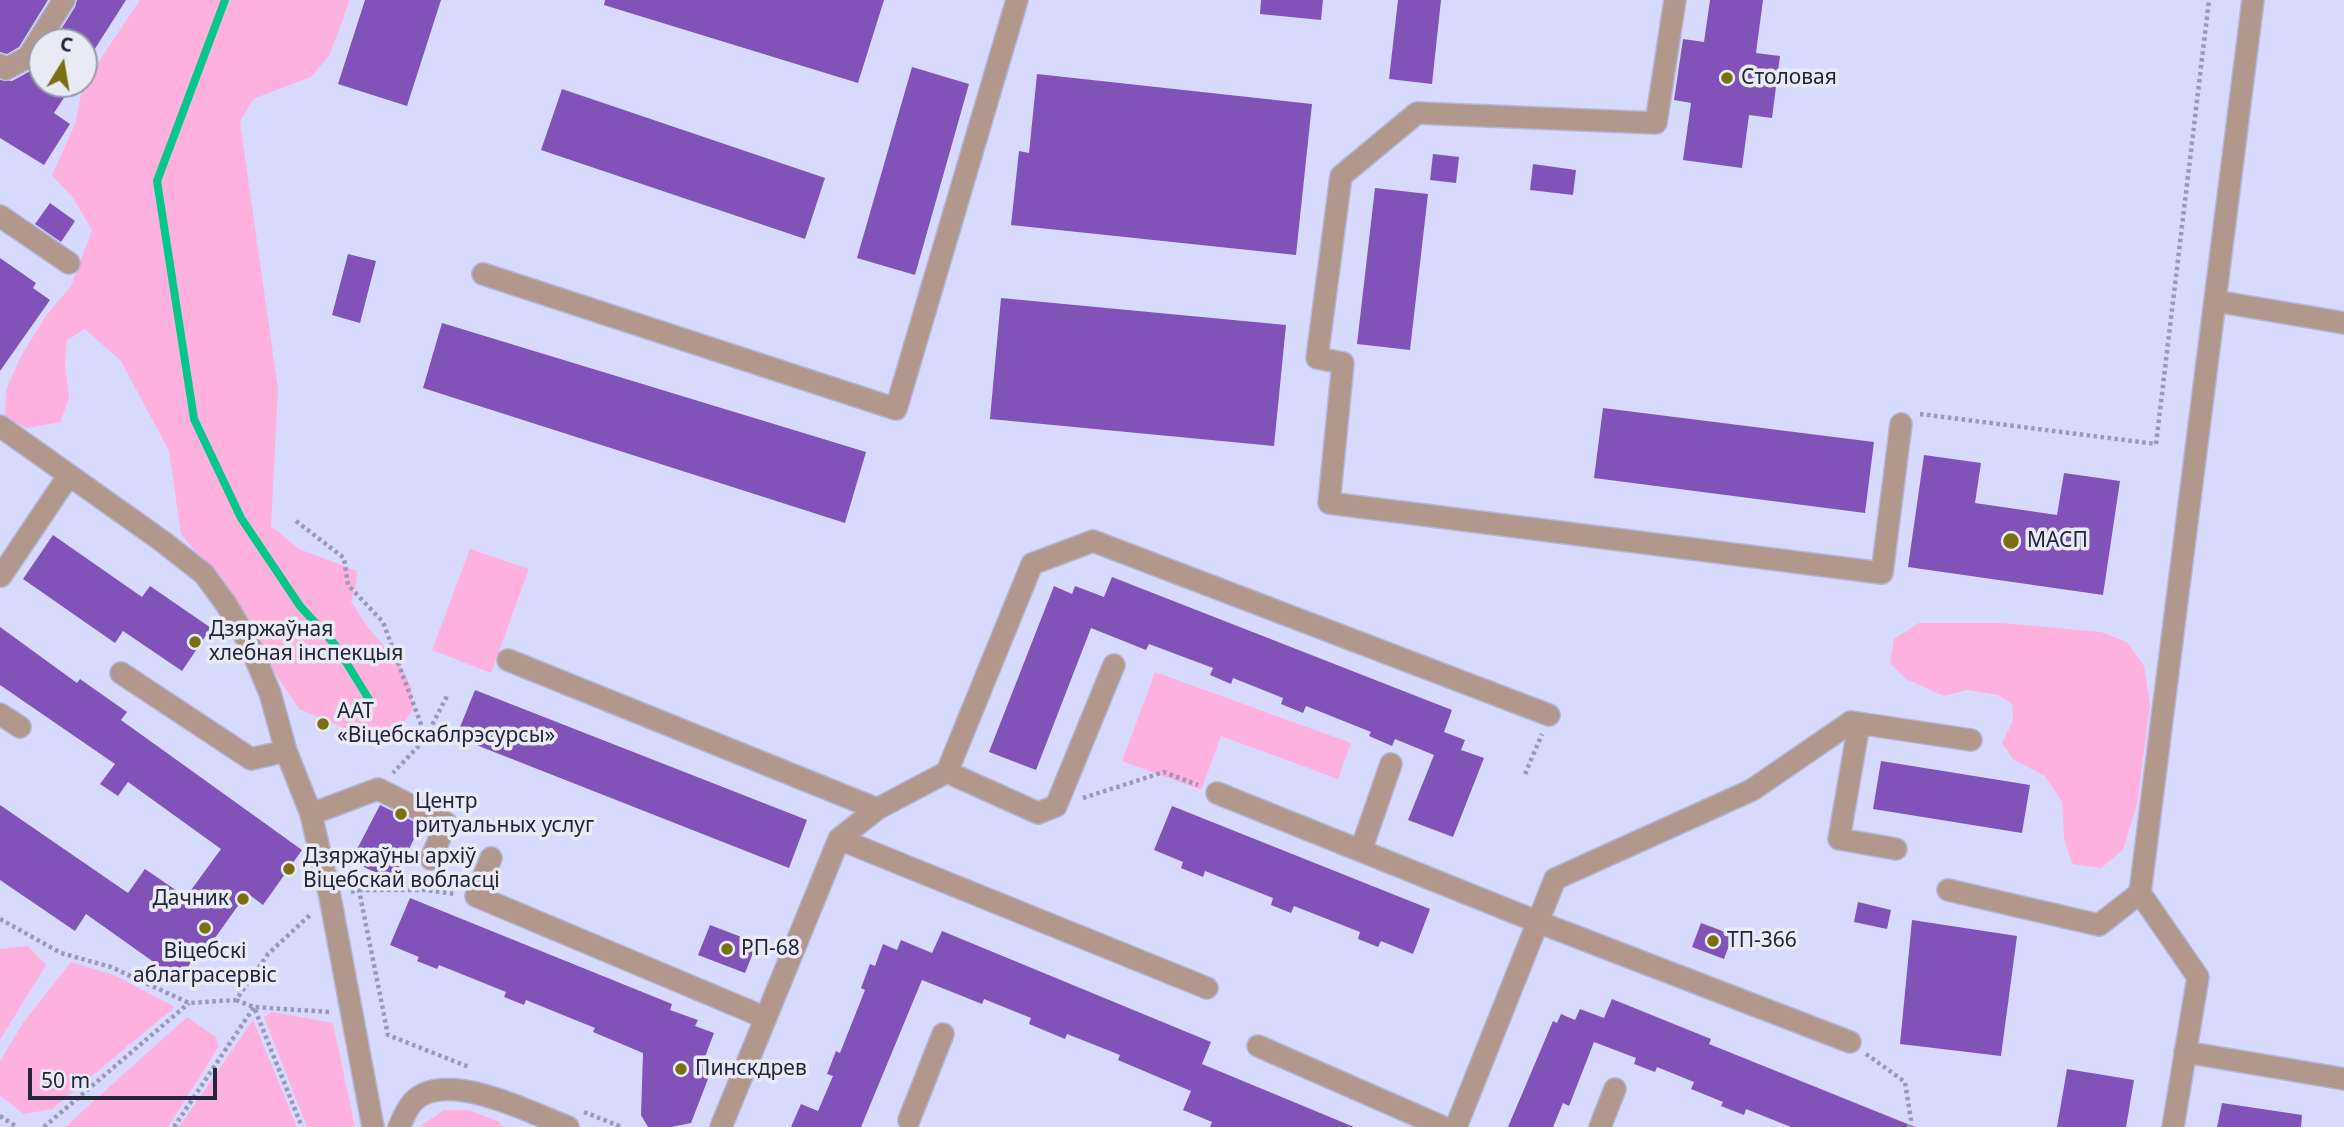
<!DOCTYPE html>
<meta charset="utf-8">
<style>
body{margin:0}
#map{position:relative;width:2344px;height:1127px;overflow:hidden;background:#d8dafd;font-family:"Noto Sans",sans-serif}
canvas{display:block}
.north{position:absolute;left:28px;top:28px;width:70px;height:70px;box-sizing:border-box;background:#e9eaf5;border:2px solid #9a9baa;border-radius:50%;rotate:11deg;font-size:19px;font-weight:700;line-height:28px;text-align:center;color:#24253a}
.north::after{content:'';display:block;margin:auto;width:24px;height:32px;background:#7a700f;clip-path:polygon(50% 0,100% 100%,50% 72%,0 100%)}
.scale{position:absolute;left:28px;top:1068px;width:189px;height:32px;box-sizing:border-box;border:4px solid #24253a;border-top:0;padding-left:9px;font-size:21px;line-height:24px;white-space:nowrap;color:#24253a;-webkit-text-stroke:5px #e9eaf5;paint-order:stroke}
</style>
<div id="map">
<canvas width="2344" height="1127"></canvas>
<div class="north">С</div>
<div class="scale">50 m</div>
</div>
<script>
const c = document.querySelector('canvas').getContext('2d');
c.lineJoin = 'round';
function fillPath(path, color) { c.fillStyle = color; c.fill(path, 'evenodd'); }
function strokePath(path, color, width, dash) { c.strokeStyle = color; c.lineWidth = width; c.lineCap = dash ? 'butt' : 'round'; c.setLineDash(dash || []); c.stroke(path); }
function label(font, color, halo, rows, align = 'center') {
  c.font = font + ' "Noto Sans",sans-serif'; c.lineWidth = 7; c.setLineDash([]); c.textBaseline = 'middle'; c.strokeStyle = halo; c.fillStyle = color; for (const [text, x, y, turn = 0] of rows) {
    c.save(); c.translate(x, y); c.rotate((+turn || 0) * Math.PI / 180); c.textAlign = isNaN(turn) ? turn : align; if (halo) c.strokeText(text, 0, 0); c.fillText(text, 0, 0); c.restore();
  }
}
const green = new Path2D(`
 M 140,0 L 350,0 L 329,56 L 311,77 L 253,99 L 240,122 L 278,389 L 271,526 L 299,549 L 357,571 L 356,584 L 351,601 L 369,629 L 398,662 L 411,686 L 413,708 L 402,727 L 381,733 L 347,729 L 299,709 L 275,673 L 231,595 L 181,534 L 169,451 L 121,361 L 85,329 L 67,340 L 65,364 L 69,398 L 60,422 L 27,428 L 5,418 L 6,390 L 21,356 L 45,317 L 71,286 L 92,230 L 73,198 L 52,175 L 75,124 L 83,85 Z
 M 470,549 L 529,569 L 491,673 L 432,650 Z
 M 1919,623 L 2001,623 L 2101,632 L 2127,642 L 2144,666 L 2150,706 L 2137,804 L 2123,850 L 2101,868 L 2072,864 L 2064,838 L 2062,802 L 2045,776 L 2014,760 L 2002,743 L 2013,721 L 2012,704 L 1998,695 L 1967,690 L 1944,696 L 1906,679 L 1890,663 L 1894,639 Z
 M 1155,672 L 1351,743 L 1338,779 L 1221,736 L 1201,790 L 1122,761 Z
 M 28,946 L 46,965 L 0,1040 L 0,949 Z
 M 71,962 L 114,975 L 175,1007 L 52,1109 L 24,1114 L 0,1096 L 0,1061 L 23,1023 Z
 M 272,1012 L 333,1023 L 355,1127 L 307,1127 L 264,1017 Z
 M 187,1017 L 216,1037 L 219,1046 L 168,1127 L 65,1127 Z
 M 253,1020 L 297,1127 L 179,1127 Z
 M 444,1110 L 469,1110 L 500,1122 L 502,1127 L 419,1127 Z`);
const stream = new Path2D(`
 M 225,0 L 157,181 L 194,419 L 241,518 L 300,606 L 336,646 L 370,701`);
const building = new Path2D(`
 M 0,0 L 48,0 L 19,47 L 7,54 L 0,52 Z
 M 77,0 L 126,0 L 84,66 L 84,42 L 53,42 L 75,7 Z
 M 365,0 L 441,0 L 407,106 L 338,84 Z
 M 605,0 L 884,0 L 858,83 L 604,5 Z
 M 1261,0 L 1323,0 L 1321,20 L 1260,14 Z
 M 1398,0 L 1441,0 L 1432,84 L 1389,79 Z
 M 1710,0 L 1763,0 L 1756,53 L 1780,56 L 1772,118 L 1749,115 L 1742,168 L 1683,160 L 1691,103 L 1674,100 L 1683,39 L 1704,42 Z
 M 42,59 L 42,84 L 73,84 L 54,113 L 70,124 L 44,165 L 0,138 L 0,80 L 12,81 L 34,69 Z
 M 912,67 L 969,84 L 915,275 L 857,258 Z
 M 1037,74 L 1312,104 L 1296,255 L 1011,225 L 1019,151 L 1029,153 Z
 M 562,89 L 825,178 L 805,239 L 541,150 Z
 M 1433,154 L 1459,157 L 1456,183 L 1430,180 Z
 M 1533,164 L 1576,170 L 1573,195 L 1530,190 Z
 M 1375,188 L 1428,194 L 1410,350 L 1357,344 Z
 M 50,203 L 75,221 L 61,242 L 35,224 Z
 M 348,254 L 376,261 L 360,323 L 332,315 Z
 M 0,258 L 36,283 L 33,288 L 50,300 L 0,371 Z
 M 1001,298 L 1286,325 L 1274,446 L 990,419 Z
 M 442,323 L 866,452 L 845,523 L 423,388 Z
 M 1603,408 L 1874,442 L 1865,513 L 1594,478 Z
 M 1924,455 L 1981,463 L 1975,503 L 2057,515 L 2064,473 L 2120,481 L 2103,595 L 1908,567 Z
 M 53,535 L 142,597 L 150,586 L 211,628 L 182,671 L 123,631 L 115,643 L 23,579 Z
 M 1112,577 L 1452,710 L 1444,732 L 1465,740 L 1461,750 L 1484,758 L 1453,837 L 1408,820 L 1434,755 L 1395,739 L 1392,746 L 1369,736 L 1371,732 L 1306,706 L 1303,713 L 1281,704 L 1283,698 L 1233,678 L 1231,684 L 1210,675 L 1213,668 L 1149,644 L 1146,650 L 1091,628 L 1036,770 L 989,752 L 1054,586 L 1072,594 L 1075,586 L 1104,597 Z
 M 0,627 L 77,683 L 80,679 L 127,712 L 121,720 L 302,850 L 263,905 L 247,893 L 200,959 L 196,955 L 179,980 L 86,914 L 75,931 L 0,880 L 0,805 L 128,893 L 145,869 L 186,897 L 221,849 L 128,782 L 118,796 L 100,784 L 115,764 L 0,685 Z
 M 475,690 L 807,820 L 789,868 L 456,737 Z
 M 1881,761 L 2030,785 L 2022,833 L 1873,809 Z
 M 380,805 L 421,825 L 393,881 L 364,867 L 356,851 Z
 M 1172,806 L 1430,909 L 1413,954 L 1381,941 L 1378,947 L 1358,939 L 1360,932 L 1294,906 L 1291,913 L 1271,905 L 1273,898 L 1205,871 L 1203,877 L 1181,868 L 1183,862 L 1154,850 Z
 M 410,898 L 672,1004 L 670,1010 L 698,1020 L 695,1026 L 714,1033 L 703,1062 L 713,1066 L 691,1123 L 671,1127 L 648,1127 L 641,1115 L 643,1053 L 593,1032 L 595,1028 L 526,1000 L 524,1005 L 504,997 L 506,992 L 439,965 L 437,969 L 417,961 L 419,957 L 390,945 Z
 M 1858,902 L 1891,910 L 1887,929 L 1854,922 Z
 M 1912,920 L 2017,936 L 2001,1056 L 1900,1044 Z
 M 1701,923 L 1733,935 L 1724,959 L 1692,947 Z
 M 710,925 L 757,943 L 745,973 L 698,955 Z
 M 942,931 L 1211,1042 L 1202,1064 L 1354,1127 L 1210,1127 L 1212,1122 L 1183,1110 L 1191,1091 L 1118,1060 L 1120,1055 L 1067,1034 L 1065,1039 L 1029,1024 L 1031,1018 L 984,999 L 982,1004 L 922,980 L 861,1127 L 791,1127 L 801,1104 L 818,1111 L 833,1076 L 827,1074 L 836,1051 L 840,1053 L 865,990 L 861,988 L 870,964 L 875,966 L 883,944 L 897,950 L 901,940 L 932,953 Z
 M 1612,999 L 1711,1039 L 1709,1044 L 1915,1127 L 1791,1127 L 1746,1109 L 1744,1115 L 1721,1106 L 1723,1102 L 1691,1089 L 1694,1082 L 1657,1067 L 1655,1072 L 1634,1064 L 1636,1058 L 1594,1042 L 1569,1106 L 1563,1103 L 1553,1127 L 1508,1127 L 1553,1021 L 1557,1023 L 1561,1014 L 1575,1020 L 1580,1009 L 1604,1018 Z
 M 2067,1069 L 2134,1080 L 2126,1127 L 2057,1127 Z
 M 2222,1103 L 2302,1115 L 2301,1127 L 2217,1127 Z`);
const path = new Path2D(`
 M 1920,414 L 2156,444 L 2209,0
 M 296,521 L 344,558 L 348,585 L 383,622 L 426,738 L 393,773
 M 426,737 L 447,696
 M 1525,774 L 1542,734
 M 1083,798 L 1164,772 L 1198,785
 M 359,890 L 425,890 L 456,894
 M 351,892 L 359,890 L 388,1035 L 469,1067
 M 0,919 L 61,953 L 111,967 L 189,1003 L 236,1000 L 268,954 L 311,914
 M 236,1000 L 254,1007 L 329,1012
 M 1866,1054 L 1905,1082 L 1911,1120 L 1909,1127
 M 584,1112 L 622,1127
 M 0,1116 L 17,1127
 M 44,1127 L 189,1003
 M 174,1127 L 254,1007 L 302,1127`);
const minor = new Path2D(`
 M 1675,0 L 1656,123 L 1417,113 L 1341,176 L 1317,358 L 1343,363 L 1329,503 L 1882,573 L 1901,424
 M 0,65 L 6,69 L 28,57 L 64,0
 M 0,216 L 69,263
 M 483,274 L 896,409 L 1017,0
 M 2215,301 L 2344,323
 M 0,426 L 162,541 L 204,574 L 226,604 L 248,641 L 270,693 L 286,751 L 311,814 L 330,897 L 373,1127
 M 1,576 L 69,475
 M 508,660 L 877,809
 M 121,673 L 251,759 L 286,751
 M 0,714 L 20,727
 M 1859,724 L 1839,839 L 1896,849
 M 947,772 L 1038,813 L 1056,806 L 1114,665
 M 1217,793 L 1538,922 L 1850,1042
 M 311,814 L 378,789 L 446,823 L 431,859
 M 839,839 L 1207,988
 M 1361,850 L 1391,764
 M 491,858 L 476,896 L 766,1018
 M 1948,890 L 2099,925 L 2140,893
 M 1258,1046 L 1443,1127
 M 2185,1052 L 2344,1079
 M 909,1120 L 943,1034
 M 399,1127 C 405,1114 410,1100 424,1094 C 462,1077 532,1113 568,1127
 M 721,1127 L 839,839 L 877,809 L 947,772 L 1032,564 L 1093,541 L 1549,715
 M 1456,1127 L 1555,879 L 1752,790 L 1851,722 L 1971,740
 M 1600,1127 L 1615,1089
 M 2173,1127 L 2198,977 L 2140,893 L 2253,0`);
const markers = [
 [1727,78,7,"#7a700f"],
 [2011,541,9,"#7a700f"],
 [195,642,7,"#7a700f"],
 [323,724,7,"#7a700f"],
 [401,814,7,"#7a700f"],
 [289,869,7,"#7a700f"],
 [243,899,7,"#7a700f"],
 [205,928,7,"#7a700f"],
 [1713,941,7,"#7a700f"],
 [727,949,7,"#7a700f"],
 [681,1069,7,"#7a700f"]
];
const poiNames = [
 ["Столовая",1741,78],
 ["МАСП",2027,541],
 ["Дзяржаўная",209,630],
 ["хлебная інспекцыя",209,654],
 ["ААТ",337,712],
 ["«Віцебскаблрэсурсы»",337,736],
 ["Центр",415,802],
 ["ритуальных услуг",415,826],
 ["Дзяржаўны архіў",303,857],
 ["Віцебскай вобласці",303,881],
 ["Дачник",229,899,"right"],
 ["ТП-366",1727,941],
 ["РП-68",741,949],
 ["Віцебскі",205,952,"center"],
 ["аблаграсервіс",205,976,"center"],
 ["Пинскдрев",695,1069]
];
fillPath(green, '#feb0df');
strokePath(stream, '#05c78c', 8);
fillPath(building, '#8152b8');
strokePath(minor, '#b4b6d6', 24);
strokePath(path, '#9899b7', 4.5, [3.5, 3.5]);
strokePath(minor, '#b2978d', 21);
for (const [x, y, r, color] of markers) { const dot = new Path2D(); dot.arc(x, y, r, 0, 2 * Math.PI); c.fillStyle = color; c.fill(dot); strokePath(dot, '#e9eaf5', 2.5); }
label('21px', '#24253a', '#e9eaf5', poiNames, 'left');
</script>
